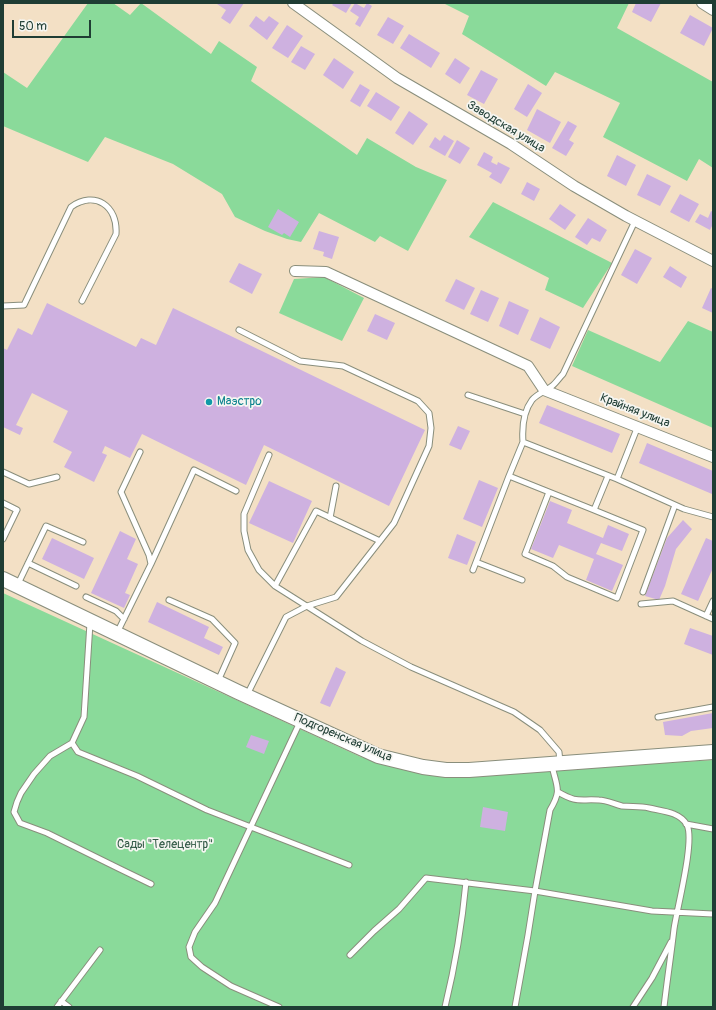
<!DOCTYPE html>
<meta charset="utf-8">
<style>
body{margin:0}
#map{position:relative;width:716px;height:1010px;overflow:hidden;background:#f3e0c5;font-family:Pangolin,sans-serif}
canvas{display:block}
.frame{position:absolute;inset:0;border:4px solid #1f3d34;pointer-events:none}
.scale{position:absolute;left:12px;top:20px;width:79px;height:18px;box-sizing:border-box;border:2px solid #1f3d34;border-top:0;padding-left:5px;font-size:12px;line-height:14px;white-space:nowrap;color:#1f3d34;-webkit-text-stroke:3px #f6f6f2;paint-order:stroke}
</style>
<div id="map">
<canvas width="716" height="1010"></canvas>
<div class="frame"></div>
<div class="scale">50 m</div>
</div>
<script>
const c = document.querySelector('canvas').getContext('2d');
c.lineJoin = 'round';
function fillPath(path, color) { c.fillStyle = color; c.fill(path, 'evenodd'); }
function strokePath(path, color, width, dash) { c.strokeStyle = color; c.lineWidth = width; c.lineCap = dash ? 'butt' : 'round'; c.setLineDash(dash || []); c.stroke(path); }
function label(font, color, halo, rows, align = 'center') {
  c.font = font + ' Pangolin,sans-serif'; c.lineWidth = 3.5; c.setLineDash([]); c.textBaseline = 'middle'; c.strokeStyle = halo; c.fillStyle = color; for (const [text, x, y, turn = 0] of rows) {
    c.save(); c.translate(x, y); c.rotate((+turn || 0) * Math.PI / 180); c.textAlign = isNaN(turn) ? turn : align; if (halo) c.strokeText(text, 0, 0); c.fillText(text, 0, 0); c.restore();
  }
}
const green = new Path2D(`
 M 88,3 L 113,3 L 130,15 L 141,3 L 211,54 L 219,41 L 257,67 L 251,81 L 357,155 L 367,138 L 416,167 L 447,180 L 408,251 L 380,236 L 375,242 L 319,213 L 301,242 L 287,239 L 265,231 L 235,217 L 222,194 L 173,164 L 105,137 L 88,162 L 3,126 L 3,72 L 27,88 Z
 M 443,3 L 629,3 L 617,28 L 713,82 L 713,168 L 699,159 L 687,181 L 603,137 L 620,103 L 555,72 L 546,86 L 462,34 L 469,16 Z
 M 493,202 L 612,263 L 583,308 L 545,290 L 549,278 L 469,237 Z
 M 324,277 L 364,298 L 342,341 L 279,313 L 294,279 Z
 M 688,321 L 713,332 L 713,428 L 572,366 L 588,330 L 660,362 Z
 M 3,593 L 361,757 L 444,777 L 713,760 L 713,1007 L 3,1007 Z`);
const building = new Path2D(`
 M 217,3 L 244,3 L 230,24 L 221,18 L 226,10 L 217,4 Z
 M 334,3 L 352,3 L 346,13 L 332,5 Z
 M 355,3 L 364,8 L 367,3 L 372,6 L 360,27 L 355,24 L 359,17 L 350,11 Z
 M 636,3 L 661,3 L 651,22 L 632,12 Z
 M 690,15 L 713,28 L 704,46 L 680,33 Z
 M 256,16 L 264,22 L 269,16 L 279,23 L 267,40 L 249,26 Z
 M 388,17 L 404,26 L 393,44 L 377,35 Z
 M 287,25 L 303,36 L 288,58 L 272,48 Z
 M 409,34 L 440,53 L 431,68 L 400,48 Z
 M 301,46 L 315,54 L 305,70 L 291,62 Z
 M 334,58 L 354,72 L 343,89 L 323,75 Z
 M 455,58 L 470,68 L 460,84 L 445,74 Z
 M 481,70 L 498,79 L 484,104 L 467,95 Z
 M 360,84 L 370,90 L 360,107 L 350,101 Z
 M 528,84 L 542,93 L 527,117 L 514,109 Z
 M 376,92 L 400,107 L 391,121 L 367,106 Z
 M 537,109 L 561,122 L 550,143 L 527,130 Z
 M 409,111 L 428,124 L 413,145 L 395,133 Z
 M 568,121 L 577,126 L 569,140 L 574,143 L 566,156 L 552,148 Z
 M 444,135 L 454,141 L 445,156 L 429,147 L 435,137 L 440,141 Z
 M 457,140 L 470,148 L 460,164 L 448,157 Z
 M 484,152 L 493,157 L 491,162 L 497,165 L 498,162 L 510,168 L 501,184 L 489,177 L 492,173 L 477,165 Z
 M 617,155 L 636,165 L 626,186 L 607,176 Z
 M 647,174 L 671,186 L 660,206 L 637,195 Z
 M 527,182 L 540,189 L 534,201 L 521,194 Z
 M 680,194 L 699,204 L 689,222 L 670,212 Z
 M 560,204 L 576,215 L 565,230 L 549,219 Z
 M 278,209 L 299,222 L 290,237 L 284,233 L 282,235 L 268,227 Z
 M 711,211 L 713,212 L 713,224 L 710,230 L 695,222 L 700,214 L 708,218 Z
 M 588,218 L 607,230 L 600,242 L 592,238 L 587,245 L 575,237 Z
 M 319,231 L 339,237 L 332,259 L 323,256 L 324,252 L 313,249 Z
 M 635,249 L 652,258 L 637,284 L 621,275 Z
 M 239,263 L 262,274 L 252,294 L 229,282 Z
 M 670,266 L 687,277 L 681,288 L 663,277 Z
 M 456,279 L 475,288 L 464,310 L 445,301 Z
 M 711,288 L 713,289 L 713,313 L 702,308 Z
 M 481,290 L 499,298 L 488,322 L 470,314 Z
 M 509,301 L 529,310 L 518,335 L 499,326 Z
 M 47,303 L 136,347 L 141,338 L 156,345 L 173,308 L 425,430 L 389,506 L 264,445 L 246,485 L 142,434 L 130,458 L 105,446 L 102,453 L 107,455 L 94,482 L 64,467 L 72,452 L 53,442 L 68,411 L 32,393 L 16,425 L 23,428 L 20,435 L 3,427 L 3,348 L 7,350 L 18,328 L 32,335 Z
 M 375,314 L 395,323 L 387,340 L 367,331 Z
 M 540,317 L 560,327 L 550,349 L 530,340 Z
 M 547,405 L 620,434 L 612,453 L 539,423 Z
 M 458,426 L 470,431 L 461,450 L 449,445 Z
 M 647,443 L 713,471 L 713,491 L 712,494 L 639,463 Z
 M 479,480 L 498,488 L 482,527 L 463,519 Z
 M 269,481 L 312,501 L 293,543 L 249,523 Z
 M 550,501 L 572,510 L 567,523 L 603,538 L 608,525 L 629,534 L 622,551 L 601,543 L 596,554 L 623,565 L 612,591 L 586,580 L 594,559 L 559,545 L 553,558 L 531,549 Z
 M 683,520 L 692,529 L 676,549 L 665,586 L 659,600 L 645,596 L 667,538 Z
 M 120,531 L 136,539 L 127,559 L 138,564 L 125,593 L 130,595 L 124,608 L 91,593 Z
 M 457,534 L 476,542 L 467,565 L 448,558 Z
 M 52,538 L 94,558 L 84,579 L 42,559 Z
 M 706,538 L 713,541 L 713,568 L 698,601 L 681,594 Z
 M 157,602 L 209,627 L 204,638 L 223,647 L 219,655 L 148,622 Z
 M 690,628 L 713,636 L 713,655 L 684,644 Z
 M 336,667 L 346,672 L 330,707 L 320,703 Z
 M 713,713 L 713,728 L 691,731 L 682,736 L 665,735 L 663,722 Z
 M 251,735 L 269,741 L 264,754 L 246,747 Z
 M 483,807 L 508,812 L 505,831 L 480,827 Z`);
const lane = new Path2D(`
 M 3,306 L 24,305 L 71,207 C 95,190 118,206 116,234 L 82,301
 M 239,330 L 300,361 L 343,366 L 418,401 L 429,413 L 431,428 L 429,446 L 394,523 L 336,597 L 307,606 L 286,617 L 247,695
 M 468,395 L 525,414
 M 638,426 L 617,479 L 684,509 L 713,517
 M 523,442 L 509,476 L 549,492
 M 269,455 L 244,514 L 244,531 L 248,550 L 259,570 L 275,586 L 362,641 L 411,667 L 514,712 L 540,730 L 559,752 L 560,762
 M 3,472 L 29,484 L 57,477
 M 617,479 L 523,442 C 522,428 523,412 532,400 C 537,394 546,391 552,386 C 556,383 559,378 563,374 L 635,221
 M 3,503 L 17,510 L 3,539
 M 594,510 L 549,492 L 525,554 L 553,566 L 567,577 L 617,598 L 643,530 L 594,510 L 608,476
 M 330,518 L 336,486
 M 476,562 L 522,580
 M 28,563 L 76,586
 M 151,564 L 194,470 L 236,491
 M 473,570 L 509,476
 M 17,586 L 46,526 L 83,542
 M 275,586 L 316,511 L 380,541
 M 643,592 L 675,505
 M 86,597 L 116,611 L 124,619
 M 169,600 L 212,619 L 235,643 L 218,681
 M 641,604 L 673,601 L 713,619
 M 706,616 L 713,601
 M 90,623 L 84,717 L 72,743 L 50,756 L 34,774 L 21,793 L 17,802 L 14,812 L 20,823 L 47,833 L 118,868 L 151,884
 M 117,633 L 151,564 L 149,555 L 121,492 L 140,452
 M 658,717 L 713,707
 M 72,743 L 78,752 L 137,776 L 207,810 L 349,865
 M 558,792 C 577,803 578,799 599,800 C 606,800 614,804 622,806 C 631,807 640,806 649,808 C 662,811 680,812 687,825 C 695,841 677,908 674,929 C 671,955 667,981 664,1007
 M 686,824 L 713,829
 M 350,955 L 374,931 L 399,909 L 426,878 L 535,891 L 550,810 C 562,790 557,788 552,766
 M 61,1001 L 69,1007
 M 57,1007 L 100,950
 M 279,1007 L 231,986 L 202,967 L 191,957 L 189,947 L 195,932 L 215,903 L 300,722
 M 445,1007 C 455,966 462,925 466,882
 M 515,1007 L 528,935 L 535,891 L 652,911 L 713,914
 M 633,1007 L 652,978 L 671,942`);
const street = new Path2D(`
 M 293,3 L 397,78 L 511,144 L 574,186 L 626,216 L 713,261
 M 702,3 L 713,10
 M 295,271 L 326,272 L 528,366 L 544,390 L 713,457`);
const secondary = new Path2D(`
 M 3,579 L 238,692 L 378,756 L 423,767 L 446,770 L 469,770 L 713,752`);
const markers = [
 [209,402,4,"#0f9aa8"]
];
const streetNames = [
 ["Заводская улица",506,127,31],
 ["Крайняя улица",635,411,21],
 ["Подгоренская улица",343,738,23]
];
const cultureNames = [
 ["Маэстро",217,402]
];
const parkNames = [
 ["Сады \"Телецентр\"",165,845]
];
fillPath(green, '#8ada9a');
fillPath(building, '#ceb1e0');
strokePath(lane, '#898e7c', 7);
strokePath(street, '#898e7c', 12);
strokePath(secondary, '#898e7c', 16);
strokePath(lane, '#fff', 5);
strokePath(street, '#fff', 10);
strokePath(secondary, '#fff', 14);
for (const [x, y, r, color] of markers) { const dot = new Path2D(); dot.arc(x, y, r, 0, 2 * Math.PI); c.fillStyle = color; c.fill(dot); strokePath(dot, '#f6f6f2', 1.5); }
label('12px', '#1f3d34', '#f6f6f2', streetNames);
label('12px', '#0d838f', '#f6f6f2', cultureNames, 'left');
label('12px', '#345c48', '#f6f6f2', parkNames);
</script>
